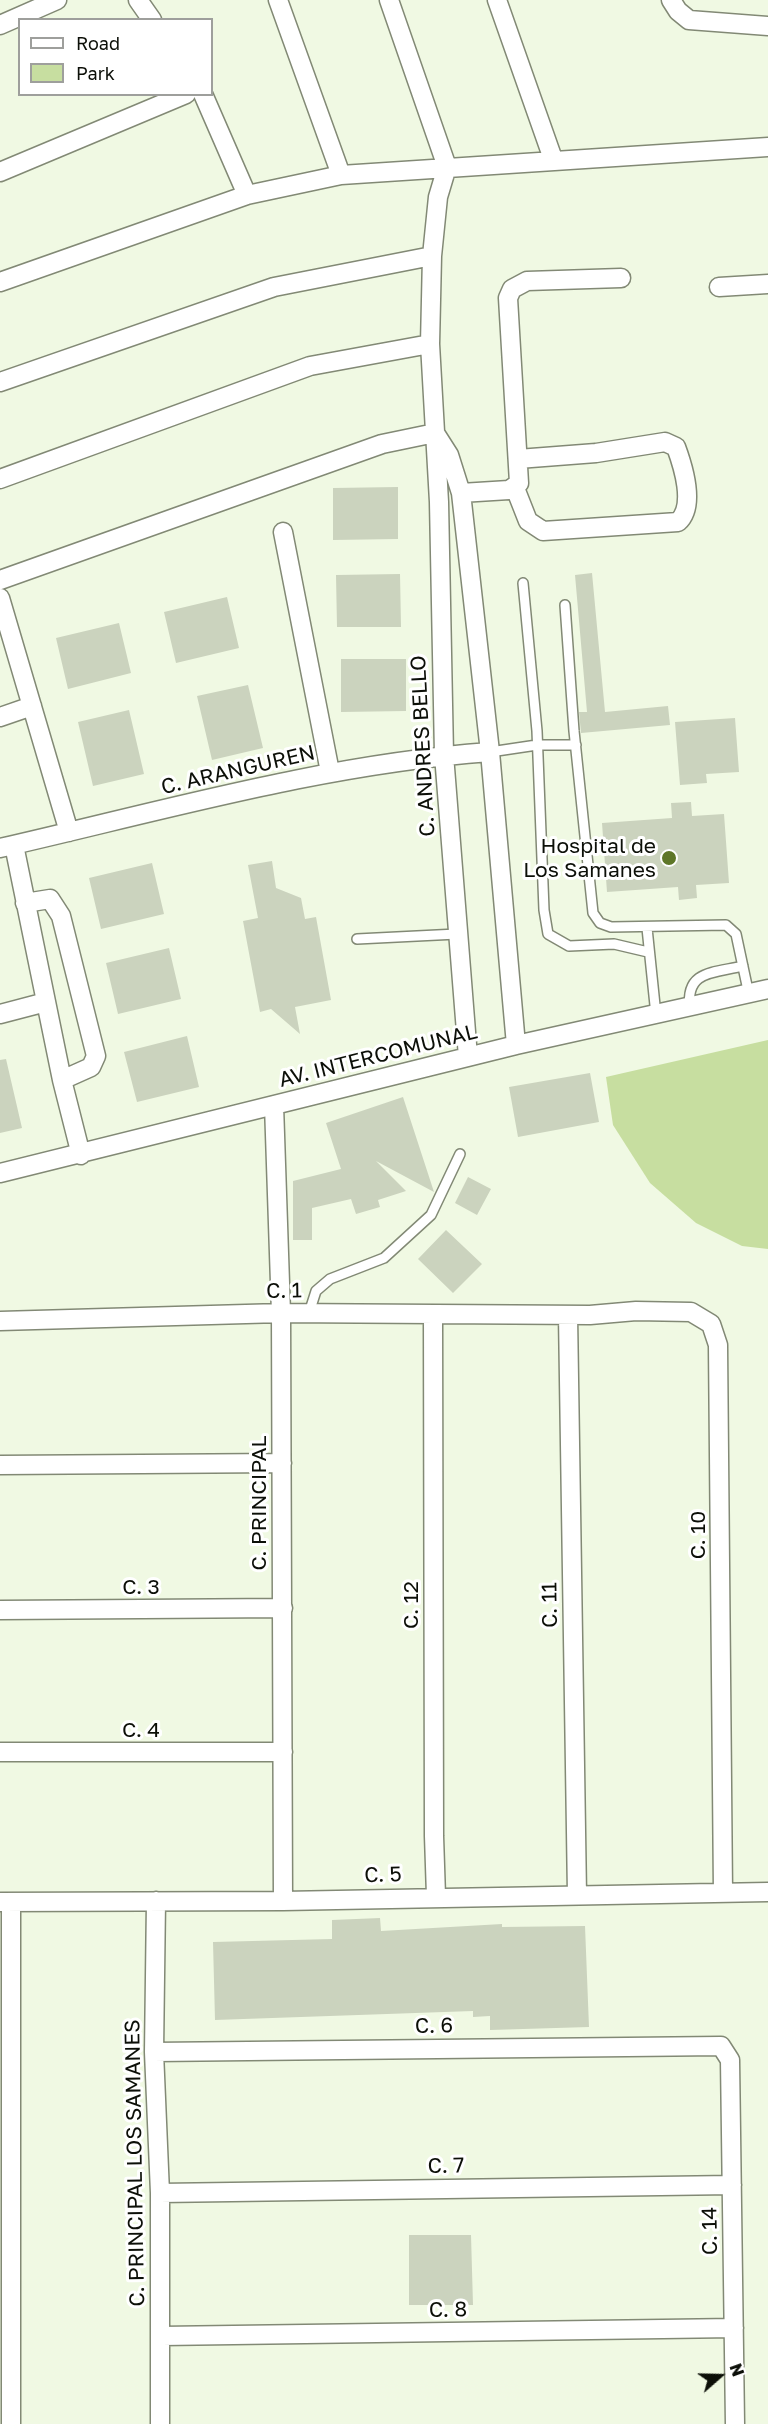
<!DOCTYPE html>
<style>
body{margin:0}
#map{position:relative;width:768px;height:2424px;overflow:hidden;background:#f0f9e3;font-family:"Golos Text",sans-serif}
canvas{display:block}
.legend{position:absolute;left:18px;top:18px;width:195px;height:78px;box-sizing:border-box;background:#fff;border:2px solid #9e9f9c;margin:0;padding:8px 10px;list-style:none;font-size:18px;color:#0c0f08}
.legend li{display:flex;align-items:center;gap:12px;height:30px}
.legend b{width:30px;border:2px solid #9e9f9c}
.north{position:absolute;left:690px;top:2346px;width:60px;height:60px;-webkit-text-stroke:4px #fff;paint-order:stroke;rotate:70deg;font-size:16px;font-weight:700;line-height:24px;text-align:center;color:#0c0f08}
.north::after{content:'';display:block;margin:auto;width:21px;height:27px;background:#0c0f08;clip-path:polygon(50% 0,100% 100%,50% 72%,0 100%)}
</style>
<div id="map">
<canvas width="768" height="2424"></canvas>
<ul class="legend">
<li><b style="height:8px;background:#fff"></b>Road</li>
<li><b style="height:16px;background:#c7dea0"></b>Park</li>
</ul>
<div class="north">N</div>
</div>
<script>
const c = document.querySelector('canvas').getContext('2d');
c.lineJoin = 'round';
function fillPath(path, color) { c.fillStyle = color; c.fill(path, 'evenodd'); }
function strokePath(path, color, width, dash) { c.strokeStyle = color; c.lineWidth = width; c.lineCap = dash ? 'butt' : 'round'; c.setLineDash(dash || []); c.stroke(path); }
function label(font, color, halo, rows, align = 'center') {
  c.font = font + ' "Golos Text",sans-serif'; c.lineWidth = 6; c.setLineDash([]); c.textBaseline = 'middle'; c.strokeStyle = halo; c.fillStyle = color; for (const [text, x, y, turn = 0] of rows) {
    c.save(); c.translate(x, y); c.rotate((+turn || 0) * Math.PI / 180); c.textAlign = isNaN(turn) ? turn : align; if (halo) c.strokeText(text, 0, 0); c.fillText(text, 0, 0); c.restore();
  }
}
const green = new Path2D(`
 M 768,1040 L 768,1249 L 742,1246 L 696,1223 L 650,1183 L 613,1125 L 606,1077 Z`);
const building = new Path2D(`
 M 398,487 L 398,539 L 333,540 L 333,488 Z
 M 592,573 L 605,712 L 668,706 L 670,725 L 581,733 L 579,712 L 587,712 L 575,575 Z
 M 400,574 L 401,627 L 337,627 L 336,575 Z
 M 227,597 L 239,648 L 176,663 L 164,612 Z
 M 119,623 L 131,673 L 68,689 L 56,638 Z
 M 341,659 L 406,659 L 406,711 L 341,712 Z
 M 248,685 L 263,748 L 212,760 L 197,696 Z
 M 129,710 L 144,774 L 93,786 L 78,722 Z
 M 735,718 L 739,772 L 706,774 L 707,783 L 680,785 L 675,722 Z
 M 691,802 L 692,816 L 724,814 L 729,883 L 696,885 L 697,898 L 679,900 L 678,887 L 607,892 L 602,823 L 672,818 L 671,803 Z
 M 272,861 L 276,888 L 301,898 L 305,919 L 316,917 L 331,1000 L 295,1007 L 300,1034 L 271,1009 L 260,1012 L 243,921 L 258,918 L 248,865 Z
 M 152,863 L 164,914 L 101,929 L 89,878 Z
 M 169,948 L 181,999 L 118,1014 L 106,963 Z
 M 187,1036 L 199,1087 L 137,1102 L 124,1052 Z
 M 6,1059 L 22,1128 L 0,1133 L 0,1060 Z
 M 590,1073 L 599,1122 L 518,1137 L 509,1087 Z
 M 403,1097 L 434,1192 L 376,1161 L 406,1191 L 378,1200 L 380,1207 L 356,1214 L 351,1199 L 312,1208 L 312,1240 L 293,1240 L 293,1181 L 341,1169 L 326,1123 Z
 M 468,1177 L 491,1189 L 477,1215 L 455,1203 Z
 M 446,1230 L 482,1264 L 453,1293 L 418,1259 Z
 M 380,1918 L 381,1931 L 502,1924 L 502,1927 L 585,1926 L 589,2027 L 490,2030 L 490,2016 L 473,2017 L 473,2011 L 215,2020 L 213,1942 L 332,1939 L 332,1920 Z
 M 409,2235 L 471,2235 L 473,2305 L 409,2305 Z`);
const lane = new Path2D(`
 M 523,583 L 537,731 L 544,910 L 548,934 L 569,946 L 614,944 L 648,952
 M 565,605 L 574,731 L 593,913 L 600,923 L 611,927 L 726,925 L 736,934 L 749,995
 M 490,752 L 537,745 L 576,745
 M 647,928 L 656,1015
 M 357,939 L 457,934
 M 690,1008 C 685,970 714,973 743,966
 M 309,1313 L 316,1291 L 330,1279 L 384,1258 L 431,1215 L 460,1154`);
const street = new Path2D(`
 M 138,0 L 152,20
 M 278,0 L 341,175
 M 389,0 L 447,167 L 438,197 L 432,256 L 430,344 L 439,502 L 444,755 L 468,1057
 M 497,0 L 553,159
 M 671,0 L 678,11 L 689,20 L 768,26
 M 0,25 L 57,0
 M 203,94 L 247,195 L 341,175 L 768,147
 M 0,172 L 186,94
 M 0,282 L 247,195
 M 719,287 L 768,284
 M 0,382 L 274,287 L 432,256
 M 0,479 L 310,366 L 430,344
 M 515,488 L 528,521 L 543,531 L 678,522 C 696,506 683,466 676,447 L 665,442 L 596,453 L 518,459
 M 461,493 L 509,490 L 519,483 L 508,298 L 512,289 L 527,281 L 621,278
 M 283,532 L 330,772
 M 0,580 L 382,444 L 435,433 L 449,455 L 461,493 L 490,752 L 516,1045
 M 0,598 L 69,832
 M 0,717 L 32,706
 M 14,845 L 62,1080 L 81,1155
 M 0,848 C 162,811 324,764 490,752
 M 25,903 L 50,899 L 61,916 L 96,1056 L 91,1067 L 62,1080
 M 0,1014 L 46,1002
 M 274,1105 L 281,1313 L 283,1901
 M 0,1173 L 516,1045 L 768,989
 M 433,1314 L 434,1836 L 436,1896
 M 568,1315 L 577,1895
 M 0,1321 L 281,1313 L 590,1315 L 636,1311 L 691,1312 L 711,1324 L 718,1345 L 723,1893
 M 0,1465 L 282,1463
 M 0,1610 L 283,1608
 M 0,1752 L 283,1752
 M 156,1901 L 154,2052 L 160,2193 L 160,2424
 M 0,1902 L 283,1901 L 768,1892
 M 11,1902 L 11,2424
 M 154,2052 L 721,2046 L 730,2060 L 735,2424
 M 160,2193 L 732,2185
 M 162,2336 L 734,2328`);
const markers = [
 [669,858,8,"#5e7628"]
];
const streetNames = [
 ["C. ANDRES BELLO",423,746,-93],
 ["C. ARANGUREN",238,770,-13],
 ["AV. INTERCOMUNAL",378,1056,-14],
 ["C. 1",284,1291,-1],
 ["C. PRINCIPAL",259,1503,-90],
 ["C. 10",698,1535,-90],
 ["C. 3",141,1587],
 ["C. 12",411,1605,-90],
 ["C. 11",550,1605,-91],
 ["C. 4",141,1730],
 ["C. 5",383,1875,-2],
 ["C. 6",434,2026,-1],
 ["C. PRINCIPAL LOS SAMANES",135,2163,-91],
 ["C. 7",446,2166,-1],
 ["C. 14",710,2231,-91],
 ["C. 8",448,2310,-1]
];
const poiNames = [
 ["Hospital de",656,846],
 ["Los Samanes",656,870]
];
fillPath(green, '#c7dea0');
fillPath(building, '#cbd3be');
strokePath(lane, '#828975', 12);
strokePath(street, '#828975', 21);
strokePath(lane, '#fff', 9);
strokePath(street, '#fff', 18);
for (const [x, y, r, color] of markers) { const dot = new Path2D(); dot.arc(x, y, r, 0, 2 * Math.PI); c.fillStyle = color; c.fill(dot); strokePath(dot, '#fff', 2); }
label('21px', '#0c0f08', '#fff', streetNames);
label('21px', '#0c0f08', '#fff', poiNames, 'right');
</script>
